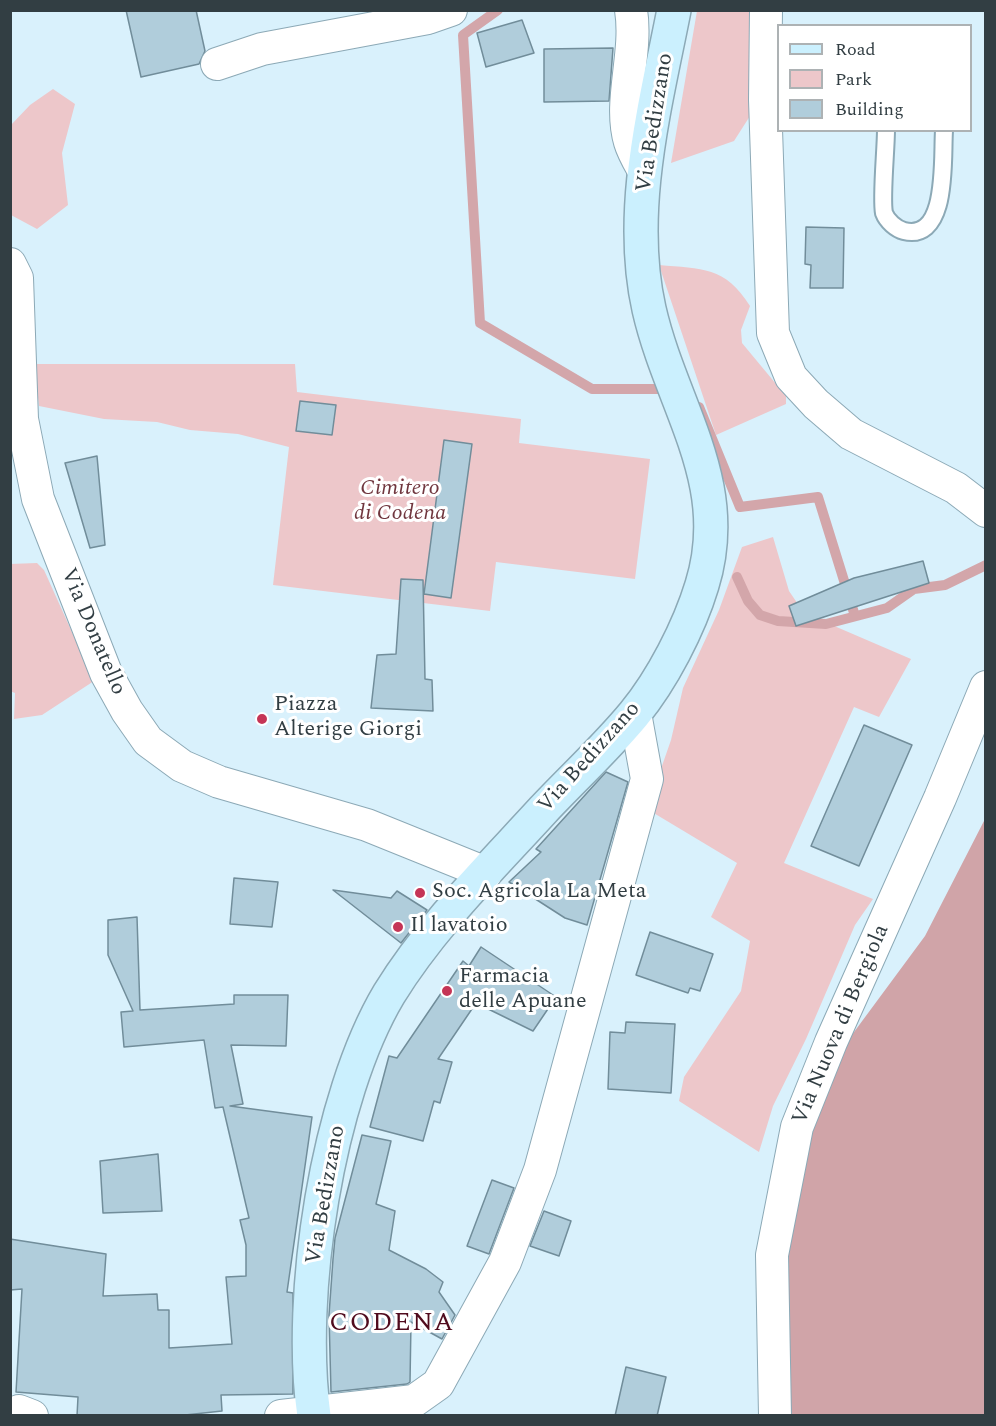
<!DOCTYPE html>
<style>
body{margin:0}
#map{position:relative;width:996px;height:1426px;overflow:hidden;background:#d9f1fc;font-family:Spectral,serif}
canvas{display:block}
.frame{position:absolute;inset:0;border:12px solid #323e43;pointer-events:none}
.legend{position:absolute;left:777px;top:24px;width:195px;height:108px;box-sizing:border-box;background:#fff;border:2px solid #adb2b4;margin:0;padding:8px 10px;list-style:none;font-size:18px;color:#323e43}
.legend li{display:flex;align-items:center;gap:12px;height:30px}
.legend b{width:30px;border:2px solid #adb2b4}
</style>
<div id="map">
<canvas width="996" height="1426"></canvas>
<div class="frame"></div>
<ul class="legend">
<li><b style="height:8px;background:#cbf0fe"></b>Road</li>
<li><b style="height:16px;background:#edc7ca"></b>Park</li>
<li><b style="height:16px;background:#b0cddb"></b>Building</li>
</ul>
</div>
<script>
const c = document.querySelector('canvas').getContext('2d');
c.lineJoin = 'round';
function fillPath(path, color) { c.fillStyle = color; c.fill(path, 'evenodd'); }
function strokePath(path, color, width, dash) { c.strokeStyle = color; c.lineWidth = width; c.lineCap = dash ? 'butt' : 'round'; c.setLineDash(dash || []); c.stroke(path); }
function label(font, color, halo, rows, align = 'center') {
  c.font = font + ' Spectral,serif'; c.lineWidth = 6; c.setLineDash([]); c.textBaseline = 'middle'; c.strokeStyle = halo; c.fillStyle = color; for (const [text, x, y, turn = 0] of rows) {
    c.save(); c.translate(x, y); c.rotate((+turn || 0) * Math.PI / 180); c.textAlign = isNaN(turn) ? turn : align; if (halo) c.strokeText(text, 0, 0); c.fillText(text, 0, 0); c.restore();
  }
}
const green = new Path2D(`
 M 697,11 L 750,11 L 750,116 L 734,141 L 671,163 Z
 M 53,89 L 75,104 L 62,153 L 68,205 L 37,229 L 11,215 L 11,125 L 30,105 Z
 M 659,265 C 702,269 725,266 750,306 L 741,330 L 742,343 L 786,396 L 786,404 L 716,435 Z
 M 34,364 L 295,364 L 297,392 L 521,419 L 519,443 L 650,459 L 635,579 L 496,562 L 490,611 L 273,585 L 289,447 L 238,434 L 190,430 L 157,422 L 104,419 L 39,406 Z
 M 773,537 L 789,591 L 804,613 L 911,659 L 879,717 L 854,707 L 784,863 L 873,899 L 855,925 L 806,1039 L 773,1106 L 759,1152 L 679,1101 L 684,1077 L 741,991 L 750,941 L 711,917 L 737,863 L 647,809 L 671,740 L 683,688 L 719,610 L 742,547 Z
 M 37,563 L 44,570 L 94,681 L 42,715 L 14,719 L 15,693 L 10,691 L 10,564 Z`);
const forest = new Path2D(`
 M 985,819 L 985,1415 L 791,1416 L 782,1291 L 789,1180 L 823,1074 L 925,936 Z`);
const stream = new Path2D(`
 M 498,10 L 463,35 L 480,323 L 592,389 L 669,389
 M 699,407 L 740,507 L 818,497 L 855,616
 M 737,577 L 748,601 L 760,615 L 778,621 L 826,624 L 887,608 L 914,589 L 945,585 L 986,565`);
const building = new Path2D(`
 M 126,10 L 196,10 L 205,51 L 199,64 L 141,77 Z
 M 522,20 L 534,53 L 486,67 L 477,33 Z
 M 613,48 L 609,101 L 544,102 L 544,49 Z
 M 806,227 L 844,228 L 843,288 L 810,288 L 811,265 L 805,264 Z
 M 300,401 L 336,405 L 332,435 L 296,431 Z
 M 444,440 L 472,444 L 451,598 L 424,594 Z
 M 97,456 L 105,545 L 90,548 L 65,463 Z
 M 923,561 L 929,583 L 796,626 L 789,606 L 854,578 Z
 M 401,579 L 423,580 L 425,679 L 432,680 L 433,711 L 371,708 L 377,655 L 396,654 Z
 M 864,725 L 912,745 L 859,866 L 811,846 Z
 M 606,772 L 628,782 L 587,925 L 565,918 L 509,882 L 541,852 L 536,849 Z
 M 234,878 L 278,882 L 272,927 L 230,924 Z
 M 333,890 L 391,898 L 397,891 L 427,910 L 401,943 Z
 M 137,917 L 140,1010 L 234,1004 L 234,995 L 288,995 L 286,1046 L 231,1045 L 243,1104 L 230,1106 L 312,1117 L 287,1292 L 293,1293 L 293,1394 L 221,1395 L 222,1411 L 176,1416 L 77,1416 L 78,1397 L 16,1392 L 22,1289 L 10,1290 L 10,1239 L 106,1254 L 103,1296 L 157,1294 L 158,1310 L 169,1310 L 169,1348 L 232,1344 L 226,1277 L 246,1276 L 246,1245 L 240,1220 L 249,1218 L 223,1107 L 215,1108 L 204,1040 L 124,1047 L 121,1012 L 133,1011 L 108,955 L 108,920 Z
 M 650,932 L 713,954 L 700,991 L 690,988 L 688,993 L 636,975 Z
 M 481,947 L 556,997 L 533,1031 L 476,1003 L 438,1059 L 452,1062 L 440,1103 L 434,1101 L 423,1141 L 370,1127 L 389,1056 L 397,1058 L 463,961 L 469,966 Z
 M 626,1022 L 675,1024 L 671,1093 L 608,1089 L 610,1032 L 625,1033 Z
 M 362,1135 L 391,1141 L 376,1204 L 395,1211 L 389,1250 L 426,1269 L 443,1282 L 439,1292 L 455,1315 L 442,1339 L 411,1322 L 410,1382 L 407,1384 L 331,1392 L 329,1315 L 333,1259 L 335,1238 Z
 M 158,1154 L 162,1211 L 103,1213 L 100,1161 Z
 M 492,1180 L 514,1188 L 489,1254 L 467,1246 Z
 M 544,1211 L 571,1221 L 559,1256 L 530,1246 Z
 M 626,1367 L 666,1377 L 657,1416 L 615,1416 Z`);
const lane = new Path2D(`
 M 886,130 C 886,149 881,198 884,213 C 887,221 896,229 904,231 C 949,242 942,157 944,131`);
const street = new Path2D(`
 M 631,10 C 638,53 618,102 630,142 C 633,152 639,162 644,171
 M 766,10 L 765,100 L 773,333 L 791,377 L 816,404 L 851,434 L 956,488 L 986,511
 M 217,64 L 262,49 L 428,18 L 451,10
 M 10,264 L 17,278 L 22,419 L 38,499 L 106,673 L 127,711 L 148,741 L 182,766 L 219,782 L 367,825 L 486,873
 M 17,1416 L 19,1411 L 32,1416
 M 281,1416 L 414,1401 L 438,1384 L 505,1262 L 540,1170 L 647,779 L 635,713
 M 775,1416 L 772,1255 L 797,1127 L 831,1042 L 940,798 L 986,687`);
const secondary = new Path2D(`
 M 314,1416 C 297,1296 327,1098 389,994 C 431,926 489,869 543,810 C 573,778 606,748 634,714 C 662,680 689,628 702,585 C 734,482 671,406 649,309 C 627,211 655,107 674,10`);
const markers = [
 [262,719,6,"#c53556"],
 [420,893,6,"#c53556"],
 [398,927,6,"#c53556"],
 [447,991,6,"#c53556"]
];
const streetNames = [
 ["Via Bedizzano",656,123,-81],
 ["Via Donatello",92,632,67],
 ["Via Bedizzano",590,758,-48],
 ["Via Nuova di Bergiola",842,1025,-67],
 ["Via Bedizzano",327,1195,-80]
];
const parkNames = [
 ["Cimitero",400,490],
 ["di Codena",400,515]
];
const poiNames = [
 ["Piazza",274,706],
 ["Alterige Giorgi",274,731],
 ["Soc. Agricola La Meta",432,893],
 ["Il lavatoio",410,927],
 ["Farmacia",459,978],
 ["delle Apuane",459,1003]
];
const quarterNames = [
 ["CODENA",392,1325]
];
fillPath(green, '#edc7ca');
fillPath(forest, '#d0a4a8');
strokePath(stream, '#d3a6aa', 10);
fillPath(building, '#b0cddb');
strokePath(building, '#718d9a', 1.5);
strokePath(lane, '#8ca9b6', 20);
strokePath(street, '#8ca9b6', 34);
strokePath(secondary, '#8ca9b6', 36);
strokePath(lane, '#fff', 16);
strokePath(street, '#fff', 32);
strokePath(secondary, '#cbf0fe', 33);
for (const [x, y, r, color] of markers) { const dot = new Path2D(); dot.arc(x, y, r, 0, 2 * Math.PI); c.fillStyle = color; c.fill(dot); strokePath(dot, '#fff', 2); }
label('22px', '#323e43', '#fff', streetNames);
label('italic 22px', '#70363e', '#fff', parkNames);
label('22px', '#323e43', '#fff', poiNames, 'left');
c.letterSpacing = '1.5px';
label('26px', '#500b1d', '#fff', quarterNames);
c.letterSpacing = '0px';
</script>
